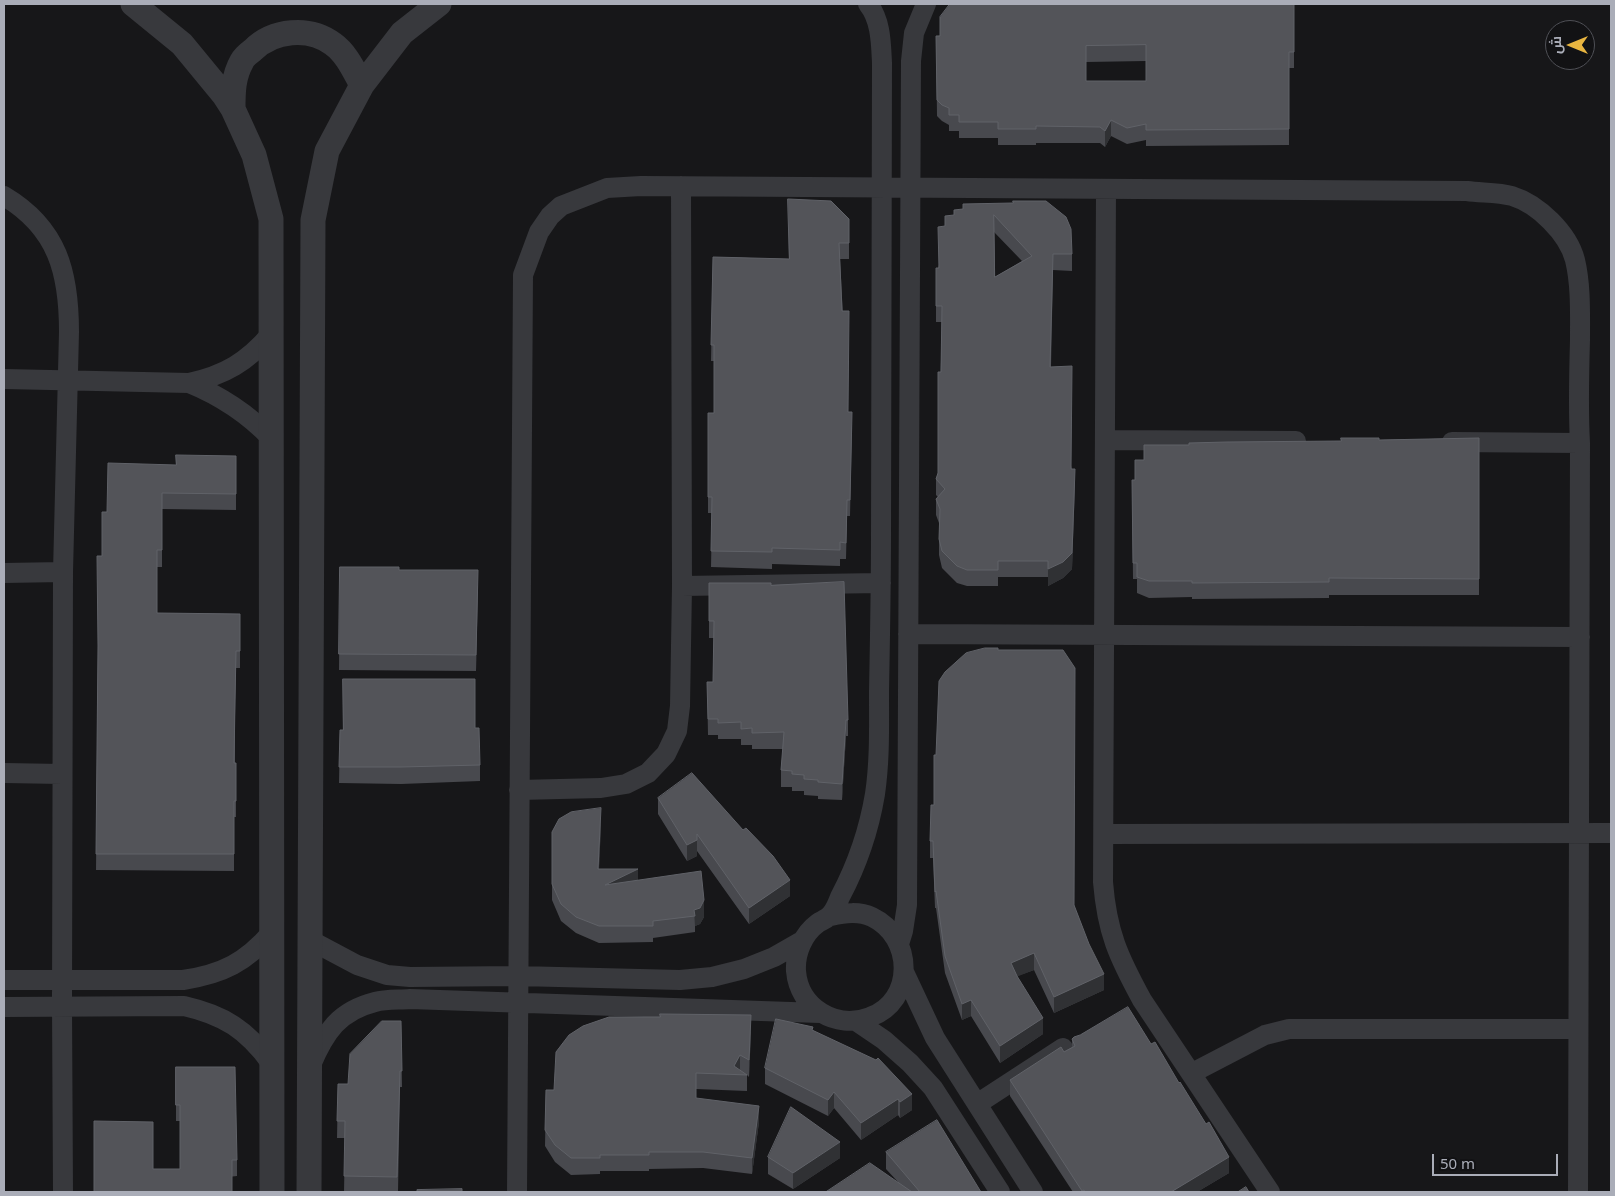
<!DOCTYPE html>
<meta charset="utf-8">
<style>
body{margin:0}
#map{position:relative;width:1615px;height:1196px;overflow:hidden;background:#171719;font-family:"Noto Sans",Cairo,sans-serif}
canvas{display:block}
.frame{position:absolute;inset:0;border:5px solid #aaadb8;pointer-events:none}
.north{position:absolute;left:1545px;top:20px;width:50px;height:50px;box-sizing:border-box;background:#121214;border:1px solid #4f5056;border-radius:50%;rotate:270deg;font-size:14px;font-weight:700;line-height:20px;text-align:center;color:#aaadb8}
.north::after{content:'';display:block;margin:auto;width:18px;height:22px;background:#e8b540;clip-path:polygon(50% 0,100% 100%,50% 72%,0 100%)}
.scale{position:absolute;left:1432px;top:1154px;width:126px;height:22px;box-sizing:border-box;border:2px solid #aaadb8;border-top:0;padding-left:6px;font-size:15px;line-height:18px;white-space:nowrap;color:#aaadb8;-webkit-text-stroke:4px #121214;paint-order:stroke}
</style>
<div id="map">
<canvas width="1615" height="1196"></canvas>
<div class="frame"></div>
<div class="north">ش</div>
<div class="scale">50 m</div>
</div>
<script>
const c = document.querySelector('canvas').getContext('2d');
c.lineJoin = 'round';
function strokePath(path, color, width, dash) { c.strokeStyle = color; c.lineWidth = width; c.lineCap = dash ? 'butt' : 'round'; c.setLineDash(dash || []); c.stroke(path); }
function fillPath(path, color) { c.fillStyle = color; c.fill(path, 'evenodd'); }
const minor = new Path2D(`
 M 1106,189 L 1103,882 C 1107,932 1118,956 1142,1000 L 1270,1192
 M 4,196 C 58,228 69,273 69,332 L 63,572 L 62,1006 L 63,1192
 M 4,379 L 189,383 C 225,375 247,362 271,334
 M 189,383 C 221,396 247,413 271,438
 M 1105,440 L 1296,441
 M 1452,442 L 1580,443
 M 4,573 L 63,572
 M 682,586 L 881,583
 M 908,634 L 1580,637
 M 4,773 L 62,774
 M 519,790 L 601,788 L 626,784 L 648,773 L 666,754 L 677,731 L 680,706 L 682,586 L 681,186
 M 1104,834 L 1611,833
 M 831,916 C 845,913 859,911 872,917 C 914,937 915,1001 870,1017 C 836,1030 799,1008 796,971 C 795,953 803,934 818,923 C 823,920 829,918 832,913 C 836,908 838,902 840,897 C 857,865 869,830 875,794 C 880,760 879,726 879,692 C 880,639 881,587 881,534 C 881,377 881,220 882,63 C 881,43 881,20 868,4
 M 310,940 L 357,965 L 387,975 L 410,977 L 518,976 L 680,980 L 712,977 L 744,969 L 774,957 L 802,941
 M 899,944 L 903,931 L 907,905 L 911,61 L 914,33 L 926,4
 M 904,972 L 935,1038 L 1033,1192
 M 4,980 L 183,980 C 223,974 246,962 272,932
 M 4,1007 L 184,1006 C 224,1015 247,1030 271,1063
 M 856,1021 L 884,1040 L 910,1063 L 933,1088 L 1000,1192
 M 311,1065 C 325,1032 339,1011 375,1002 C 386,999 399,1000 410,999 L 820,1013
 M 1192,1073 L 1265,1035 L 1289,1029 L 1578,1029
 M 977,1104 L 1063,1048
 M 517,1192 L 523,275 L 539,232 L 550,216 L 561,206 L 607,188 L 641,186 L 1467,191 C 1481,193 1498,192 1512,196 C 1538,204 1568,233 1575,260 C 1581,285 1580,313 1580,340 C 1579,374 1578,409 1580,443 L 1578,1192`);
const tertiary = new Path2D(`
 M 133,4 L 182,44 L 224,95 L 233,109 L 254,155 L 271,219 L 272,1192
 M 233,109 C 233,92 233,77 242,61 C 244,57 249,53 253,50 C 273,30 309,26 333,44 C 347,54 354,71 362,85
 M 309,1192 L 313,220 L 327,151 L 362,85 L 402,33 L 439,4`);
const wall = new Path2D(`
 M 1294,4 L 1294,68 L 1289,68 L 1289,145 L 1146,146 L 1146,140 L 1127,144 L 1111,136 L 1105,147 L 1100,143 L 1036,143 L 1036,145 L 998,145 L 998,138 L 959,138 L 959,131 L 949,131 L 949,125 L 942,121 L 937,116 L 936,36 ZM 1146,61 L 1146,81 L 1086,81 L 1086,62 Z
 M 1013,203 L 1072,254 L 1072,271 L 1053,270 L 1051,367 L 1075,485 L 1072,569 L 1063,578 L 1048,586 L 1048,577 L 998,577 L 998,586 L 967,586 L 957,583 L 942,568 L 939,555 L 939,523 L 936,515 L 936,499 L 938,497 L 936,495 L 936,479 L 938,473 L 942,322 L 936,322 L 936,268 L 938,268 L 954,215 L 963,209 ZM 994,232 L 1022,261 L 995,277 Z
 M 849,219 L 849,259 L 840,259 L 848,412 L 852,428 L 850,516 L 847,516 L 846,559 L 840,559 L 840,566 L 772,564 L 772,569 L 711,567 L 712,513 L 708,513 L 708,466 L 714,413 L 714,361 L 711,361 L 713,257 L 789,259 Z
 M 1479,438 L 1479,595 L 1329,595 L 1329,598 L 1192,599 L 1192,597 L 1149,598 L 1137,593 L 1137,579 L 1133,579 L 1132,480 L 1135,480 L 1144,460 L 1189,445 L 1379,440 Z
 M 236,456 L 236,510 L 162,509 L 162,567 L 157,567 L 157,613 L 240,614 L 240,668 L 236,668 L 235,717 L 235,763 L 236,780 L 236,817 L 234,817 L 234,871 L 96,870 L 98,655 L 102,556 L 107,512 Z
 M 340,567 L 399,570 L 478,586 L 476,671 L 339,670 Z
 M 709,583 L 771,585 L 848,720 L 848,736 L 846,736 L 842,800 L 818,799 L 818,796 L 804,795 L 804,791 L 792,791 L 792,787 L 781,787 L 781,770 L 783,749 L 752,749 L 752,745 L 741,745 L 741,739 L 718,739 L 718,735 L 708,735 L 707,682 L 713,682 L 714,638 L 709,638 Z
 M 998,650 L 1074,905 L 1104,990 L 1054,1013 L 1034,970 L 1017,976 L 1043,1034 L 1000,1063 L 971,1016 L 962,1020 L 945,973 L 936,908 L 935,908 L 933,858 L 930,858 L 930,841 L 934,805 L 936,755 Z
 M 475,728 L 480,765 L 480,781 L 401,784 L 339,783 L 340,730 Z
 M 658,798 L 790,896 L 749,924 L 697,851 L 697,856 L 687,861 L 658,814 Z
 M 601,825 L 599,869 L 638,880 L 704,917 L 700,924 L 695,926 L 695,932 L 653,938 L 653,942 L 599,943 L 576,933 L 561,921 L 552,900 L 552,832 Z
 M 660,1017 L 751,1032 L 749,1077 L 747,1075 L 747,1091 L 696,1089 L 696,1098 L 759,1122 L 752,1174 L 703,1168 L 649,1169 L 649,1171 L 600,1171 L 600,1174 L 571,1175 L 555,1162 L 545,1146 L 546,1090 L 554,1090 Z
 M 401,1021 L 402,1087 L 400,1087 L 398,1192 L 344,1192 L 345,1138 L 337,1138 L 338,1084 L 348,1084 Z
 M 813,1030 L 912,1110 L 900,1118 L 898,1115 L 861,1140 L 834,1108 L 828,1116 L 765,1084 L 765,1068 Z
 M 1072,1039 L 1229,1173 L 1197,1192 L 1073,1192 L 1010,1096 L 1010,1080 L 1072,1047 Z
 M 176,1067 L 237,1160 L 237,1176 L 94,1192 L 153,1169 L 180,1169 L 180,1121 L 176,1121 Z
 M 886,1152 L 981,1192 L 826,1192 L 898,1182 L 886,1169 Z
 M 768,1157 L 840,1158 L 793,1189 L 768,1174 Z`);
const shadedWall = new Path2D(`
 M 1111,120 L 1111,136 L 1105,147 L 1105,131 Z
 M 1075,469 L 1072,569 L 1063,578 L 1048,586 L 1048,569 Z
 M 478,570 L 478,586 L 476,671 L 476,655 Z
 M 846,720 L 846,736 L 842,800 L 842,784 Z
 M 601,808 L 601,825 L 598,886 L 598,869 Z
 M 697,840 L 697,856 L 687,861 L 687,845 Z
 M 638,869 L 638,885 L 605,885 Z
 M 790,880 L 790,896 L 749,924 L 749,908 Z
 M 704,900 L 704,917 L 700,924 L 695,926 L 694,910 Z
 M 1034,953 L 1034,970 L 1011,979 L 1011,963 Z
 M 1104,974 L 1104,990 L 1054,1013 L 1054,997 Z
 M 971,1000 L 971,1016 L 962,1020 L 962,1004 Z
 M 751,1015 L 751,1032 L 749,1077 L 749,1060 Z
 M 1043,1018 L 1043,1034 L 1000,1063 L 1000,1046 Z
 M 740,1055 L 740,1072 L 734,1066 Z
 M 834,1092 L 834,1108 L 828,1116 L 828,1100 Z
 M 912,1094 L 912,1110 L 900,1118 L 900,1102 Z
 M 898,1099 L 898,1115 L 861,1140 L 861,1123 Z
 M 759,1106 L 759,1122 L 752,1174 L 752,1158 Z
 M 840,1142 L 840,1158 L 793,1189 L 793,1173 Z
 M 1229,1157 L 1229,1173 L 1197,1192 L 1171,1192 Z`);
const building = new Path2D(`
 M 950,4 L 1294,4 L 1294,52 L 1289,52 L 1289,129 L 1146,130 L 1146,124 L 1127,128 L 1111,120 L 1105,131 L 1100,127 L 1036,126 L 1036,129 L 998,129 L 998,122 L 959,122 L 959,115 L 949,115 L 949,108 L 942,105 L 937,100 L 936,36 L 940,36 L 940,17 ZM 1146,45 L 1146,81 L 1086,81 L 1086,46 Z
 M 788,199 L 831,201 L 849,219 L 849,243 L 839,243 L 842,311 L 849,311 L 848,412 L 852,412 L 850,500 L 847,500 L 846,543 L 840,542 L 840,550 L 772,548 L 772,552 L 711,551 L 712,497 L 708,497 L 708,413 L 714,413 L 714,345 L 711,345 L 713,257 L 789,259 Z
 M 1013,201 L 1046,201 L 1066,217 L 1071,229 L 1072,254 L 1053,254 L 1050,367 L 1072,366 L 1071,469 L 1075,469 L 1072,553 L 1063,562 L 1048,569 L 1048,561 L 998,561 L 998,570 L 967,570 L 957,566 L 942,551 L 939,539 L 940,509 L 936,499 L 945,489 L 936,479 L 938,473 L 938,372 L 941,372 L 942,306 L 936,306 L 936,268 L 939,268 L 938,227 L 945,226 L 945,216 L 954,215 L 954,210 L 963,209 L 963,204 L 1013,203 ZM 994,215 L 1032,256 L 995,277 Z
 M 1341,438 L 1379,438 L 1379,440 L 1479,438 L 1479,579 L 1329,578 L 1329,582 L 1192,583 L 1192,581 L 1149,581 L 1137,577 L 1137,563 L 1133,563 L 1132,480 L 1135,480 L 1135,460 L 1144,460 L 1144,445 L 1189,445 L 1189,443 L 1227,442 L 1341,441 Z
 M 176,455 L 236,456 L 236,494 L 162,493 L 162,550 L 157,550 L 157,613 L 240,614 L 240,651 L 236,651 L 235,700 L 234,763 L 236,763 L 236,801 L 234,801 L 234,854 L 96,854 L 98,646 L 97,556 L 102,556 L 102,512 L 107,512 L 108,463 L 176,465 Z
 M 340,567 L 399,567 L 399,570 L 478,570 L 476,655 L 339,654 Z
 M 844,582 L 848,720 L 846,720 L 842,784 L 818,782 L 818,780 L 804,779 L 804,775 L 792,774 L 792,771 L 781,770 L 784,732 L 752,733 L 752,728 L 741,729 L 741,722 L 718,723 L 718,719 L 708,719 L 707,682 L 713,682 L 714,621 L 709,621 L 709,583 L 771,583 L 771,585 Z
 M 985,648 L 998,648 L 998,650 L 1063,650 L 1075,668 L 1074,905 L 1089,944 L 1104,974 L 1054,997 L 1034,953 L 1011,963 L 1017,976 L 1043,1018 L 1000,1046 L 971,1000 L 962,1004 L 945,956 L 936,891 L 935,892 L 933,841 L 930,841 L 931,805 L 934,805 L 934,755 L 936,755 L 939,681 L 945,672 L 966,653 Z
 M 343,679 L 475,679 L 475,728 L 479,728 L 480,765 L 401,767 L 339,767 L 340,730 L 343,730 Z
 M 692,773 L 743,830 L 746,828 L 773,856 L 790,880 L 749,908 L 697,834 L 697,840 L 687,845 L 658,798 Z
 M 601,808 L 598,869 L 638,869 L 605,885 L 701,871 L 704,900 L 700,908 L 694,910 L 695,916 L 653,921 L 653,926 L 599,926 L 576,917 L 561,904 L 552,884 L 552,832 L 559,819 L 571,812 Z
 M 1128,1007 L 1151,1044 L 1155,1042 L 1179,1083 L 1180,1082 L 1206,1124 L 1209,1122 L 1229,1157 L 1171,1192 L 1085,1192 L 1084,1190 L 1082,1191 L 1010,1080 L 1061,1047 L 1064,1052 L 1075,1046 L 1072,1039 L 1074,1037 L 1080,1035 Z
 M 660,1014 L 751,1015 L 749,1060 L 740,1055 L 734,1066 L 747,1075 L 696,1073 L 696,1098 L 759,1106 L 752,1158 L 703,1152 L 649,1152 L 649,1155 L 600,1155 L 600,1158 L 571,1158 L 555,1145 L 545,1130 L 546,1090 L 554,1090 L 556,1052 L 569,1035 L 583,1026 L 609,1017 L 660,1017 Z
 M 776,1019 L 813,1027 L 812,1030 L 876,1060 L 878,1058 L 912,1094 L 900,1102 L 898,1099 L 861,1123 L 834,1092 L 828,1100 L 765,1068 Z
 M 382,1021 L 401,1021 L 402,1071 L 400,1071 L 397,1177 L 344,1176 L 345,1121 L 337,1121 L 338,1084 L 348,1084 L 350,1054 Z
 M 176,1067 L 235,1067 L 237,1160 L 232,1160 L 232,1192 L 94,1192 L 94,1121 L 153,1122 L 153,1169 L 180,1169 L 180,1105 L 176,1105 Z
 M 791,1107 L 840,1142 L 793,1173 L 768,1157 Z
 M 937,1120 L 981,1192 L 920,1192 L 886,1152 Z
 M 870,1163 L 912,1192 L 826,1192 Z
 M 1246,1187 L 1249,1192 L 1238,1192 Z
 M 462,1189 L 462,1192 L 417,1192 L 417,1190 Z`);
strokePath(minor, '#38393d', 20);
strokePath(tertiary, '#38393d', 25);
fillPath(wall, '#48494e');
fillPath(shadedWall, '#303134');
fillPath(building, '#535459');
strokePath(building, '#606268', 1);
</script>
